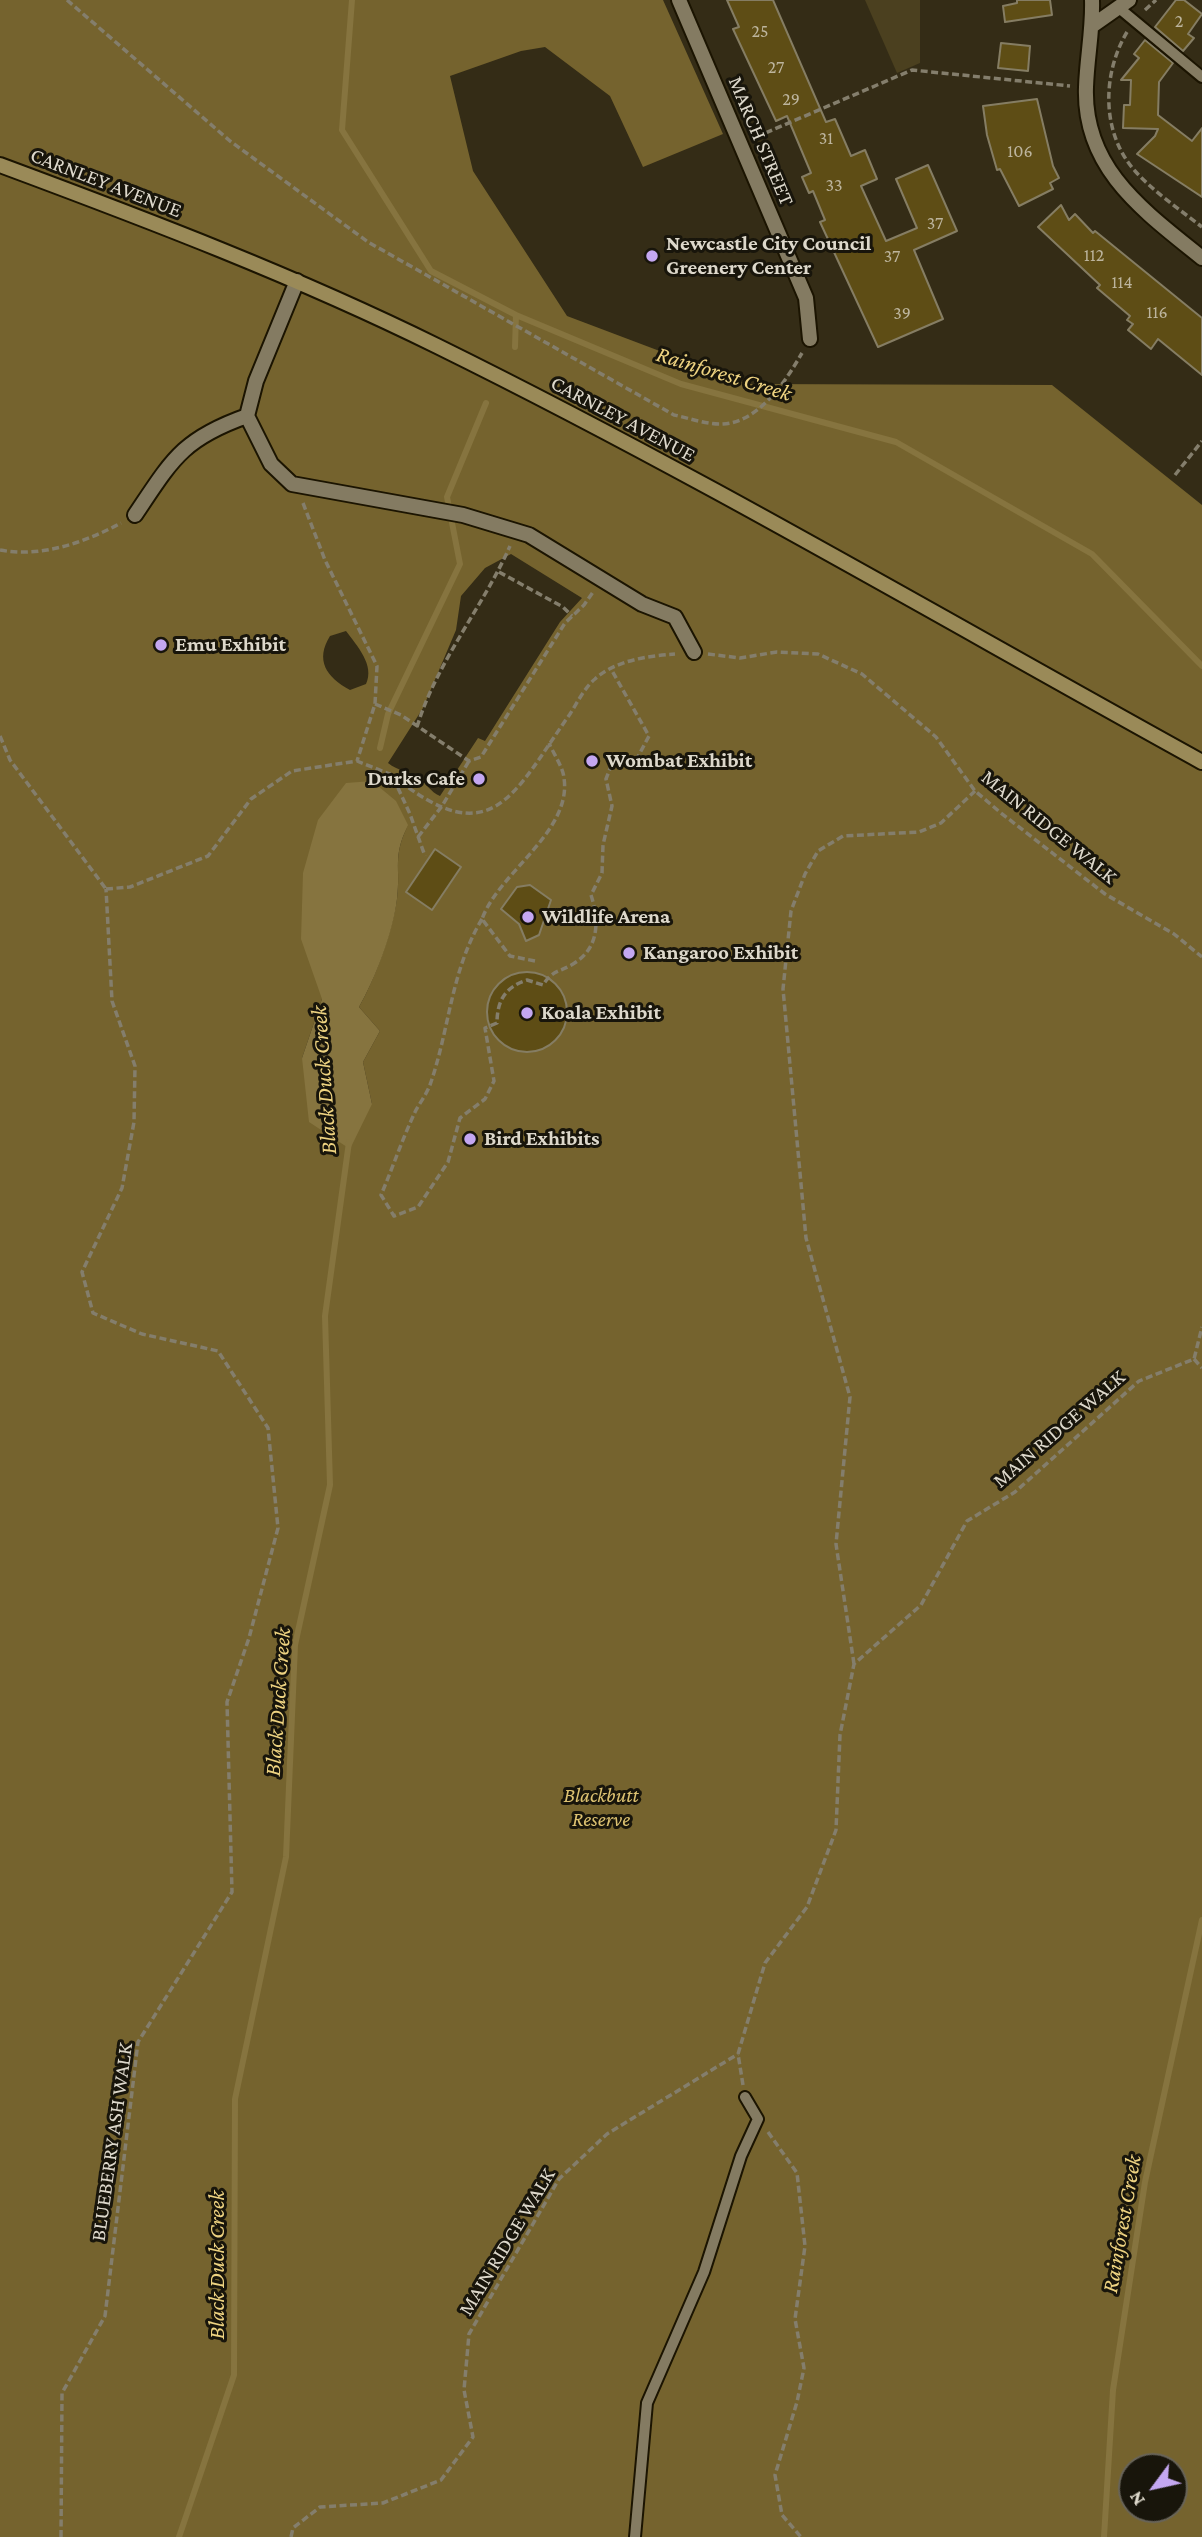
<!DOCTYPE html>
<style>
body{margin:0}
#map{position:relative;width:1202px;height:2537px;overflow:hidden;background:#342c16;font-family:"Crimson Pro",serif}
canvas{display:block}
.north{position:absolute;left:1118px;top:2453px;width:70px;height:70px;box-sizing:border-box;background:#18150b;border:2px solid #676358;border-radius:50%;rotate:237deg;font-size:19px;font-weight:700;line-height:28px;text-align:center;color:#ddd8cb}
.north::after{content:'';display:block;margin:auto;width:24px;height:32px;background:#c4a7f1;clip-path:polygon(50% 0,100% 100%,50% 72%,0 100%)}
</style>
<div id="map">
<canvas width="1202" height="2537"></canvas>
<div class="north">N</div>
</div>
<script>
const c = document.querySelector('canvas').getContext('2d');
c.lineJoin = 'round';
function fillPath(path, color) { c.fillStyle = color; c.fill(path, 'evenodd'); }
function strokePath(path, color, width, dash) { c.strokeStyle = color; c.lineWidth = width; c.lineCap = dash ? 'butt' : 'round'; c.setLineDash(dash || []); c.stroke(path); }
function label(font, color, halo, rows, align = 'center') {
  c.font = font + ' "Crimson Pro",serif'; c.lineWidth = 6; c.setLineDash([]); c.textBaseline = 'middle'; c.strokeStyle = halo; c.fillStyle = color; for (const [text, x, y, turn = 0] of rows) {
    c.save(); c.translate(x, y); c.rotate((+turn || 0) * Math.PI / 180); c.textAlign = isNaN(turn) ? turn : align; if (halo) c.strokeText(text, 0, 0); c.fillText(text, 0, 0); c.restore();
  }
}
const green = new Path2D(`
 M 865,0 L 920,0 L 920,63 L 897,73 Z`);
const forest = new Path2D(`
 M 0,0 L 663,0 L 723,134 L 643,167 L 610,96 L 545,47 L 521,51 L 450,76 L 473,171 L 567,316 L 747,384 L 1052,385 L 1202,505 L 1202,2537 L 0,2537 ZM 511,554 L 582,598 L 560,622 L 485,741 L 478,738 L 440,796 C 430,792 427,783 418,778 C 409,771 398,771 388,763 L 423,708 L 456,630 L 461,596 L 485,568 ZM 346,631 C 357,646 375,665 366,684 L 350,690 C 326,677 315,660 330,636 ZM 408,825 C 392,858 401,867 397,899 C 392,933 375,979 359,1007 L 380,1031 L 363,1062 L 372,1104 L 302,1058 L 322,999 ZM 1132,2467 L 1174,2467 L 1174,2509 L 1132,2509 Z`);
const water = new Path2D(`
 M 372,781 L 396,801 L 408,825 C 392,858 401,866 397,899 C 393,933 375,979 359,1007 L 380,1031 L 363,1062 L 372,1104 L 350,1149 L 309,1122 L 302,1058 L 322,999 L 301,939 L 303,873 L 318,820 L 346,783 Z`);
const stream = new Path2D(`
 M 352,0 L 342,130 L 431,271 L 516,315 L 681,384 L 896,442 L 1092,554 L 1202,666
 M 515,347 L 516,315
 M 380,748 L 388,714 L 460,564 L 447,497 L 486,403
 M 179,2537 L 234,2375 L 235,2099 L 286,1857 L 295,1645 L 330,1485 L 325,1316 L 349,1142
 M 1104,2537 L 1113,2390 L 1145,2182 L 1202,1920`);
const building = new Path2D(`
 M 727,0 L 773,0 L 826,122 L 835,119 L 851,156 L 865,150 L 877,179 L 861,186 L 886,241 L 917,228 L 896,179 L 928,165 L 957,231 L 914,250 L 943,319 L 878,347 L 820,222 L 825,220 L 813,191 L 809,193 L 802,177 L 811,173 L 787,116 L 776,121 L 733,29 L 739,27 Z
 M 1017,0 L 1050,0 L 1052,15 L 1005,22 L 1003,6 L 1017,3 Z
 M 1176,0 L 1184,0 L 1202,14 L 1188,34 L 1194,38 L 1183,51 L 1155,27 Z
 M 1145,40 L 1173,63 L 1159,82 L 1158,115 L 1192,141 L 1202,128 L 1202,197 L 1137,154 L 1155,136 L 1158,129 L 1123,128 L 1124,105 L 1130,105 L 1131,80 L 1121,80 L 1139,58 L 1134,54 Z
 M 1001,43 L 1030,46 L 1028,71 L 998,68 Z
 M 1037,99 L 1053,166 L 1059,178 L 1050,183 L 1053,189 L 1019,206 L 1000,169 L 997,170 L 987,135 L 983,106 Z
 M 1061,205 L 1069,220 L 1075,214 L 1093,233 L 1095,231 L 1202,318 L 1202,375 L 1158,339 L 1151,349 L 1128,330 L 1133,324 L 1127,320 L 1130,316 L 1097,288 L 1100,285 L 1038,227 Z
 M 435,849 L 461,867 L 432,910 L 406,892 Z
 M 530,885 L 551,900 L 539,935 L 526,941 L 519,924 L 501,909 L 517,887 Z
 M487 1012a40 40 0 1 1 80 0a40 40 0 1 1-80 0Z`);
const path = new Path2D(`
 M 67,0 L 230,141 L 368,242 L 674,415 C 689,418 708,425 723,424 C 759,422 786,381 802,353
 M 1145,10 L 1156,0
 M 1127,32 C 1102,74 1101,133 1135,171 C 1154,192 1179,209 1202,227
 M 756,137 L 912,70 L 1070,86
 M 1175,475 L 1202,441
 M 303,503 L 325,560 L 377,666 L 375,704 L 357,761
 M 0,550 C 41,558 86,542 121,523
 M 499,572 L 563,607 L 572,616
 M 708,654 L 740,658 L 777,652 L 818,654 L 862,674 L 936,737 L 975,791 L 1001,813 L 1105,894 L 1174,934 L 1202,957
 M 375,704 L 401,715 L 469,761 L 481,757 L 565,623 L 584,605 L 593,592
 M 417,727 C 436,663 483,607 510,546
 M 0,736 L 10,760 L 106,889
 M 392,775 C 492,857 514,793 570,714 C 577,703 585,687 595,679 C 616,660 648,656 675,654
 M 418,837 L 442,806 L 469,761
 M 106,889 L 130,887 L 208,856 L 251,799 L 292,771 L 357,761 L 392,775 L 410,814 L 425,856
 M 482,919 C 451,971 450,1026 431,1082 C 428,1092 421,1101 416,1110 C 403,1137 393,1167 381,1195 L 394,1216 L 418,1207 L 448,1162 L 460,1118 L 485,1099 L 494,1081 L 485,1028 L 497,1023 C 497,1001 505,987 527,980 L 543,985 C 552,970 560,972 573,964 C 600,948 599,920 591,895 L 602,873 L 603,845 L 612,806 L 606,779 L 611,766 L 634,764 L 649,736 L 611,669
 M 535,961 L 510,956 L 482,919 C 499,872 572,832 564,778 C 563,767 553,753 549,743
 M 1194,1359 L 1202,1368
 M 854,1664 L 836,1544 L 850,1397 L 806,1238 L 783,989 L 791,911 L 805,874 L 818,851 L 843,836 L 919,832 L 941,823 L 975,791
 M 743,2085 L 738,2054 L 765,1963 L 807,1907 L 836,1830 L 840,1735 L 854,1664 L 921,1605 L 967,1521 L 1015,1492 L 1139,1381 L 1194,1359 L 1202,1327
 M 768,2132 L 797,2173 L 805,2246 L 795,2319 L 804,2368 L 797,2402 L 775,2475 L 782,2515 L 801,2537
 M 61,2537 L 62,2393 L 105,2316 L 138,2042 L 232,1892 L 227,1702 L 249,1638 L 278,1528 L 268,1428 L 218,1351 L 142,1334 L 93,1313 L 82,1272 L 122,1188 L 134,1122 L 135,1066 L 112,1001 L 106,889
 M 291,2537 L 293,2528 L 320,2507 L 383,2503 L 441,2480 L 473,2437 L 464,2390 L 469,2334 L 559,2179 L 607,2134 L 738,2054`);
const lane = new Path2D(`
 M 1119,8 L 1202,77
 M 635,2537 L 647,2403 L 704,2272 L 741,2156 L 758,2119 L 745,2097`);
const street = new Path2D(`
 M 679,0 L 806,298 L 810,339
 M 1092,0 C 1093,29 1087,57 1086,87 C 1083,169 1144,211 1202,258
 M 1092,26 L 1129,0
 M 297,281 L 256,381 L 247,416 L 271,464 L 292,484 L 463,515 L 529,535 L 642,604 L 675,617 L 694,652
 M 135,515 C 172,460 182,439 247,416`);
const secondary = new Path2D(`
 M 0,165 C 148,220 295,276 437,346 C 697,474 948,622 1202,762`);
const markers = [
 [652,256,7,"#c4a7f1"],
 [161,645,7,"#c4a7f1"],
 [592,761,7,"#c4a7f1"],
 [479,779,7,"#c4a7f1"],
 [528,917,7,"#c4a7f1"],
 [629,953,7,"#c4a7f1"],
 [527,1013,7,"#c4a7f1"],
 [470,1139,7,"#c4a7f1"]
];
const numberNames = [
 ["2",1179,21],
 ["25",760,31],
 ["27",776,67],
 ["29",791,99],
 ["31",826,138],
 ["106",1020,151],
 ["33",834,185],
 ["37",935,223],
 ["112",1094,255],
 ["37",892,256],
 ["114",1122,282],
 ["116",1157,312],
 ["39",902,313]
];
const streetNames = [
 ["MARCH STREET",761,141,67],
 ["CARNLEY AVENUE",106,183,21],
 ["CARNLEY AVENUE",623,419,28],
 ["MAIN RIDGE WALK",1049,827,39],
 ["MAIN RIDGE WALK",1059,1429,-41],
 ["BLUEBERRY ASH WALK",112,2142,-82],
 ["MAIN RIDGE WALK",507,2242,-59]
];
const poiNames = [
 ["Newcastle City Council",666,244],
 ["Greenery Center",666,268],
 ["Emu Exhibit",175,645],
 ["Wombat Exhibit",606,761],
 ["Durks Cafe",465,779,"right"],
 ["Wildlife Arena",542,917],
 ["Kangaroo Exhibit",643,953],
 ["Koala Exhibit",541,1013],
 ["Bird Exhibits",484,1139]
];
const parkNames = [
 ["Blackbutt",601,1796],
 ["Reserve",601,1820]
];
const waterNames = [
 ["Rainforest Creek",724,374,17],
 ["Black Duck Creek",324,1080,-94],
 ["Black Duck Creek",278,1702,-86],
 ["Rainforest Creek",1122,2224,-80],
 ["Black Duck Creek",217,2265,-90]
];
fillPath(green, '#4b401f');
fillPath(forest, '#75632e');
fillPath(water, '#86743f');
strokePath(stream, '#86743f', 6);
fillPath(building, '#5e4d15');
strokePath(building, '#857d63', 2);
strokePath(lane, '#1b1401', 14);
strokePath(street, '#1b1401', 18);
strokePath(secondary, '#1b1401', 18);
strokePath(path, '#847e6c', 3.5, [7, 3.5]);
strokePath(lane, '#847b62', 10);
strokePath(street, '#847b62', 14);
strokePath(secondary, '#9a8a58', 14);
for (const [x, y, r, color] of markers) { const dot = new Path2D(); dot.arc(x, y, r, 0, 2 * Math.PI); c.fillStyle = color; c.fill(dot); strokePath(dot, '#18150b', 2.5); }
label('18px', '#bdb59e', null, numberNames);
label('21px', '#ddd8cb', '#18150b', streetNames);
label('bold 21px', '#ddd8cb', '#18150b', poiNames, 'left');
label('italic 21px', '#ddc271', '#18150b', parkNames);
label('italic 23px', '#eed381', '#18150b', waterNames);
</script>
